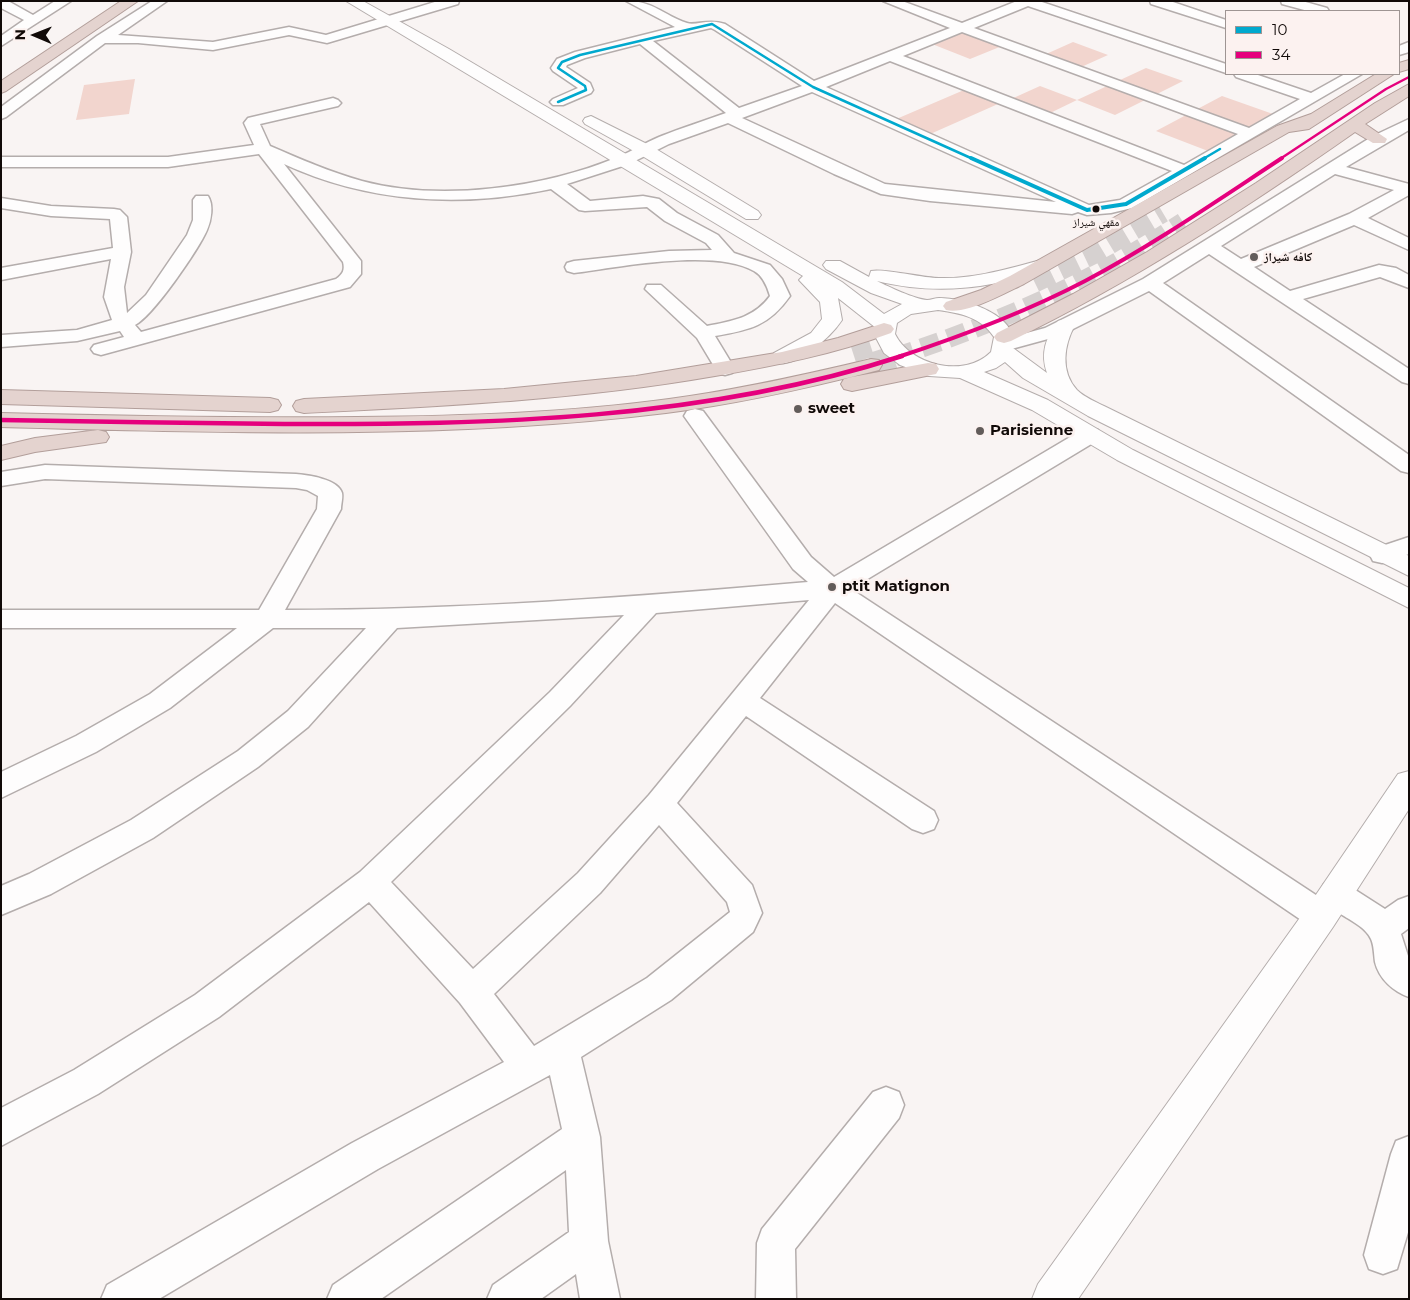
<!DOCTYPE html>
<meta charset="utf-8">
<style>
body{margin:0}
#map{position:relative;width:1410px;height:1300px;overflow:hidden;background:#f9f4f3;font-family:Montserrat,sans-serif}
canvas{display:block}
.frame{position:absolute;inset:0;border:2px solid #110a08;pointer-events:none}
.legend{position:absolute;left:1225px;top:10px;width:175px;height:65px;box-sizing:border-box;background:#fcf2f0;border:1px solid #9e9593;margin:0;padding:6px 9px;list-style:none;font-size:15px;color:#110a08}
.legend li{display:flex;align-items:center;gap:10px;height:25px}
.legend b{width:25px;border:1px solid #9e9593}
.north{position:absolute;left:10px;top:10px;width:50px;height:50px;-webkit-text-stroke:4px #fcf2f0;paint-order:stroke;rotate:271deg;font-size:14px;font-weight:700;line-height:20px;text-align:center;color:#110a08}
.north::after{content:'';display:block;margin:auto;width:18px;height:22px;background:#110a08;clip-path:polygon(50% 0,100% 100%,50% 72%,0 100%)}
</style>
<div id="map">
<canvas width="1410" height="1300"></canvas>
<div class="frame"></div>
<ul class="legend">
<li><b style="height:6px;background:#00a9ce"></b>10</li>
<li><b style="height:6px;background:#e5007d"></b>34</li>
</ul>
<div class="north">N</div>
</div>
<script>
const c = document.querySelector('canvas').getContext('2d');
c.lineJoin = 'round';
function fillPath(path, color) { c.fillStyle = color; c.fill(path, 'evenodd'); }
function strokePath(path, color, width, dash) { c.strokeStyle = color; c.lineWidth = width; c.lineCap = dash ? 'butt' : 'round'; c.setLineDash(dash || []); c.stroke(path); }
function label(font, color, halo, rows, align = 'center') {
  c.font = font + ' Montserrat,"Noto Naskh Arabic",sans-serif'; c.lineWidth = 5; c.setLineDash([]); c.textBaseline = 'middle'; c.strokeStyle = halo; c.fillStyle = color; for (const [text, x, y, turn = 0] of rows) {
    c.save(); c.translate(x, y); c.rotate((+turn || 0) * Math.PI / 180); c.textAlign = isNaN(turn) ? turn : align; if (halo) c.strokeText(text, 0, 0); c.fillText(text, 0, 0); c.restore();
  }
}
const green = new Path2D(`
 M 963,32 L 1002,46 L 970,59 L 932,44 Z
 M 1073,42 L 1108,55 L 1079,68 L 1044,55 Z
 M 1146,68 L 1183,81 L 1115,115 L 1077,100 L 1046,115 L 1009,100 L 1040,86 L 1077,100 Z
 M 135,79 L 129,114 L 76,120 L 84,85 Z
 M 964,90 L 998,104 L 928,135 L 894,120 Z
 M 1222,96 L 1273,114 L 1208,151 L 1156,131 Z`);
const highwayTunnelFar1 = new Path2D(`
 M 1035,283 L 1093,255 L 1163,213
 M 853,353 L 893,340
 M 895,357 C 1001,322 1090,283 1183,222`);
const highwayTunnel = new Path2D(`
 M 871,365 L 899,356`);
const street = new Path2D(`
 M 1,1 L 8,1 L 33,15 L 55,1 L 71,1 L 1,46 L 1,36 L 24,20 L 1,8 Z
 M 152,1 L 167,1 L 118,35 L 213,42 L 289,27 L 326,35 L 438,1 L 459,1 L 458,4 L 327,43 L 289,35 L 213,50 L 138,43 L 105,43 L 6,117 L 1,119 L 1,107 L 97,36 Z
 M 626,1 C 654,1 663,15 687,23 C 696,26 708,18 725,24 L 814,81 L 950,28 L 883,1 L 902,1 L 962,23 L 1017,1 L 1039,1 L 1226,64 L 1226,73 L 1028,6 L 974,28 L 1249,128 L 1300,99 L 1236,77 L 1234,74 L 1255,74 L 1311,93 L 1345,74 L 1362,74 L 1132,208 L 1111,213 L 1087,215 L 1078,212 L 1072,214 L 930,201 L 881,194 L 834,174 L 728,123 L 669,144 L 629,164 L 567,184 L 590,201 L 643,196 L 659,199 L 677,213 L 718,235 L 734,253 L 770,265 L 782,279 L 790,296 C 769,326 750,330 715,336 L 735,369 L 732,373 L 725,375 L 718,373 L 697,338 L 645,289 L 647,285 L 661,285 L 707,326 C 732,321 754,318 770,296 C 767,286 763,276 754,271 C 715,248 619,267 574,273 L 567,271 L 565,267 L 567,263 L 574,261 L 669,251 L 712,250 L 706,243 L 665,221 L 647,207 L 585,211 L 579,210 L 551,189 C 461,208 368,203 284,164 L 361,261 L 361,274 L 350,287 L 101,355 L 94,353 L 91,349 L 94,345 L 124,337 L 120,331 L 77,341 L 1,347 L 1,335 L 77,330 L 112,320 L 104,297 L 111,259 L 1,280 L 1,268 L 113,248 L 110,219 L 51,216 L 1,208 L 1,198 L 51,206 L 114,209 L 120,210 L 127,217 L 131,252 L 124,287 L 127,313 L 146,295 L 187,235 L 193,220 L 193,200 L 196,196 L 208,196 C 214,205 211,221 207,230 C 199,249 153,316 135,325 L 141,332 L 336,279 C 343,274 345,270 343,262 L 259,154 L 168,167 L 1,167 L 1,157 L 168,157 L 254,145 L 244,123 L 248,118 L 333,98 L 338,100 L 341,103 L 338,106 L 260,124 L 270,146 C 300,159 330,172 362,181 C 440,202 544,188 618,157 C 632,151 645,143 659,137 C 681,128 704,121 726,113 L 640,44 L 585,58 L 567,65 L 566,67 L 590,83 L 593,90 L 591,93 L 563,105 L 553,105 L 550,102 L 553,99 L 578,88 L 553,71 L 551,68 L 557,59 L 575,52 L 675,27 ZM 711,28 L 715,30 L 802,86 L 739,108 L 653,41 ZM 962,32 L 1238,134 L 1184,165 L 903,56 ZM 890,61 L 1172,171 L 1120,200 L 1089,205 L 826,87 ZM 812,92 L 1056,202 L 885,184 L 742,118 Z
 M 1150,1 L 1170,1 L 1226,20 L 1226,28 L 1151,4 Z
 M 1281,1 L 1302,1 L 1327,8 L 1329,11 L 1308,11 L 1282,4 Z
 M 1409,42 L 1409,52 L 1399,55 L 1399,46 Z
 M 1409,119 L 1409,130 L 1346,167 L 1409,184 L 1409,195 L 1368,218 L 1409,238 L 1409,250 L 1354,225 L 1254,267 L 1290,291 L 1379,265 L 1396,268 L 1409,275 L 1409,288 L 1380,277 L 1303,299 L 1409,369 L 1409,384 L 1402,382 L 1209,254 L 1163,283 L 1409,455 L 1409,473 L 1401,471 L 1149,291 L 1059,336 L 1004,351 L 997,349 L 994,345 L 997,341 L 1045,328 L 1143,279 L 1373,136 ZM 1335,174 L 1394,190 L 1349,214 L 1241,259 L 1221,246 Z
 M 695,409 L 703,411 L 811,557 L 834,577 L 1082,430 L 1090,428 L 1098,430 L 1101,435 L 1098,440 L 851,589 L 1322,899 L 1319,894 L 1324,884 L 1335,880 L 1346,884 L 1385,909 L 1398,900 L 1409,896 L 1409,928 L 1401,934 L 1409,959 L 1409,997 C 1394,992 1379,979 1375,962 C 1374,955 1374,945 1371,939 C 1365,926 1346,918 1334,910 L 1337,916 L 1332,926 L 1321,930 L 1310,926 L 835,603 L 760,698 L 934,811 L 938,820 L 934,829 L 923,833 L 912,829 L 746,716 L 677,803 L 752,885 L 762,913 L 753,932 L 671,1000 L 581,1057 L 600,1137 L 608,1241 L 620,1299 L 580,1299 L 576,1274 L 541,1299 L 487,1299 L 493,1285 L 569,1232 L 566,1170 L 381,1299 L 327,1299 L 333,1285 L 562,1129 L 550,1075 L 378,1169 L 159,1299 L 101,1299 L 107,1285 L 352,1143 L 504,1062 L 460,1003 L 369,902 L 219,1017 L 98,1094 L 1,1146 L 1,1108 L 74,1070 L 195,995 L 360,872 L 550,692 L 624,615 L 397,628 L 308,727 L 258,767 L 153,838 L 51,894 L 1,915 L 1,886 L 29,874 L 131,820 L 238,751 L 288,711 L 366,628 L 273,628 L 170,708 L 96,752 L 1,798 L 1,772 L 76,736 L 150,694 L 237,628 L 1,628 L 1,610 L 259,610 L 317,509 L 318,496 L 307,490 L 296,488 L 45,479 L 1,486 L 1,472 L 45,465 L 296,474 C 308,475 338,479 342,493 C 343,498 341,504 341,509 L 285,610 C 460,610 634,597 808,582 L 793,569 L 684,416 L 687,411 ZM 809,600 L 649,795 L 578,873 L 473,969 L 391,882 L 570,706 L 656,613 ZM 659,825 L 727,902 L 730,912 L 647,978 L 534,1046 L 494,994 L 600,893 Z
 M 1409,537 L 1409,554 L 1382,563 L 1373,561 L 1370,555 L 1373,549 Z
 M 886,1087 L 899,1092 L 904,1105 L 899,1118 L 795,1249 L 796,1299 L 756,1299 L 757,1243 L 762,1229 L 873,1092 Z
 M 1409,1136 L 1409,1229 L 1397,1269 L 1383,1274 L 1369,1269 L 1364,1255 L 1391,1154 L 1396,1141 Z`);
const secondary = new Path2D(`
 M 346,1 L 363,1 L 449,49 L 842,282 L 884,314 L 902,304 L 871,293 L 826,269 L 823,265 L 826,261 L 840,261 L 869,277 L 871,271 C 884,268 922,278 939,278 C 975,279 1007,269 1041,260 L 1048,262 L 1051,266 L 1048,270 C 988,288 939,296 877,281 C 889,287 915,299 927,300 C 931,300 935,298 939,298 C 964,298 1020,315 1013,348 L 1047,373 C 1040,353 1046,337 1058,321 L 1065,319 L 1072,321 L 1075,325 C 1064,345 1060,371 1077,390 C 1084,397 1096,402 1104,406 L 1409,556 L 1409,576 L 1088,416 L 1023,378 L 1005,362 L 996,368 L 984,372 L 1048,400 L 1133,450 L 1409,588 L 1409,608 L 1117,460 L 1032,410 L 960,378 L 929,376 L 900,365 L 884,353 L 874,334 L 876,328 L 838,298 L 842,320 C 830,338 797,368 774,363 L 771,358 L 774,353 L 811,333 L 822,319 L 820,302 L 799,280 L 803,276 ZM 938,310 C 960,313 981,317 994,337 L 991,352 C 964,379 910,365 895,334 L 897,323 L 911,314 Z
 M 591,116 L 651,146 L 758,211 L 761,215 L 758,219 L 746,219 L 639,154 L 585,124 L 583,121 L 585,118 Z
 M 1409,771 L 1409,809 L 1333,927 L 1078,1299 L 1032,1299 L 1038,1284 L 1309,905 L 1398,774 Z`);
const highway = new Path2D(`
 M 121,1 L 138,1 L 6,91 L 1,93 L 1,81 Z
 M 1409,60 L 1409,69 L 1399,72 L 1399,63 Z
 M 1376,74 L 1394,74 L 1309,129 L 1289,132 L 1024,284 C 1005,293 966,315 946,310 L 943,306 L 946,302 L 981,290 L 1010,276 L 1277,126 L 1311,114 Z
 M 1409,84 L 1409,96 L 1365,124 L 1387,139 L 1385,143 L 1373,143 L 1355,132 C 1245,209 1132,282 1011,341 L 1004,343 L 997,341 L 994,337 L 997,333 L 1073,294 L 1147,252 L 1256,183 L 1375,103 Z
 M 884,323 L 891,325 L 894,329 L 891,333 C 834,354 775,366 715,376 C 578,400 443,406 304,413 L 296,411 L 293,406 L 296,401 L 304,399 L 504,389 L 636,376 L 782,352 L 838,338 Z
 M 871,359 L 879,360 L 882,365 L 879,370 C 808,388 738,404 666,413 C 446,440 222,433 1,427 L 1,413 C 120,416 239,418 357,417 C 461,416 566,413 669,399 C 737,390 804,375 871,359 Z
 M 928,363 L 936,364 L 939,369 L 936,374 L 852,391 L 844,389 L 841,384 L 844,379 L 852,377 Z
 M 1,390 L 270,398 L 278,400 L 281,405 L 278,410 L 270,412 L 1,404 Z
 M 98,430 L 106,432 L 109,437 L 106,442 L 35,452 L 1,460 L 1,446 L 35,438 Z`);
const bus1Far1 = new Path2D(`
 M 558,102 L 586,90 L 585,86 L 558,68 L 562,62 L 580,55 L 712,24 L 813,87 L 973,159
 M 1203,159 L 1220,149`);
const bus1 = new Path2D(`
 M 971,158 L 1087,210 L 1126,204 L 1205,158`);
const bus2Far2 = new Path2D(`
 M 1280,159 L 1386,89 L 1409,77`);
const bus2Far1 = new Path2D(`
 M 898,357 C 962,336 1026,312 1085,281 C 1153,245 1218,200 1282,158`);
const bus2 = new Path2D(`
 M 1,420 C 95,422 190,423 284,424 C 491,425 704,420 902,356`);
const markers = [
 [1096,209,4.5,"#110a08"],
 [1254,257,5,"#625c5a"],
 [798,409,5,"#625c5a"],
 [980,431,5,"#625c5a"],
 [832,587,5,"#625c5a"]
];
const farBusnames = [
 ["مقهي شيراز",1096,223]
];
const farPoinames = [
 ["کافه شيراز",1264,257]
];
const poiNames = [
 ["sweet",808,409],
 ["Parisienne",990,431],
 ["ptit Matignon",842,587]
];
fillPath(green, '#f2d5ce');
strokePath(highwayTunnelFar1, '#d6d1d0', 19, [19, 9]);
strokePath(highwayTunnel, '#d6d1d0', 24, [24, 12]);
strokePath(street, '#b4adac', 3);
strokePath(secondary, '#b4adac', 2);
strokePath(highway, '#b29e9a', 2);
fillPath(street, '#fefdfd');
fillPath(secondary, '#fefdfd');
fillPath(highway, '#e4d3cf');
strokePath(bus1Far1, '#00a9ce', 2.5);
strokePath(bus1, '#00a9ce', 4);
strokePath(bus2Far2, '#e5007d', 2.5);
strokePath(bus2Far1, '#e5007d', 4);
strokePath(bus2, '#e5007d', 4.5);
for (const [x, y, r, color] of markers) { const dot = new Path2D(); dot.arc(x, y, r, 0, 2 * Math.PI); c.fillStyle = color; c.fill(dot); strokePath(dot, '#fcf2f0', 2); }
label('11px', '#110a08', '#fcf2f0', farBusnames);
label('bold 12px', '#110a08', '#fcf2f0', farPoinames, 'left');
label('bold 15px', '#110a08', '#fcf2f0', poiNames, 'left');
</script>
